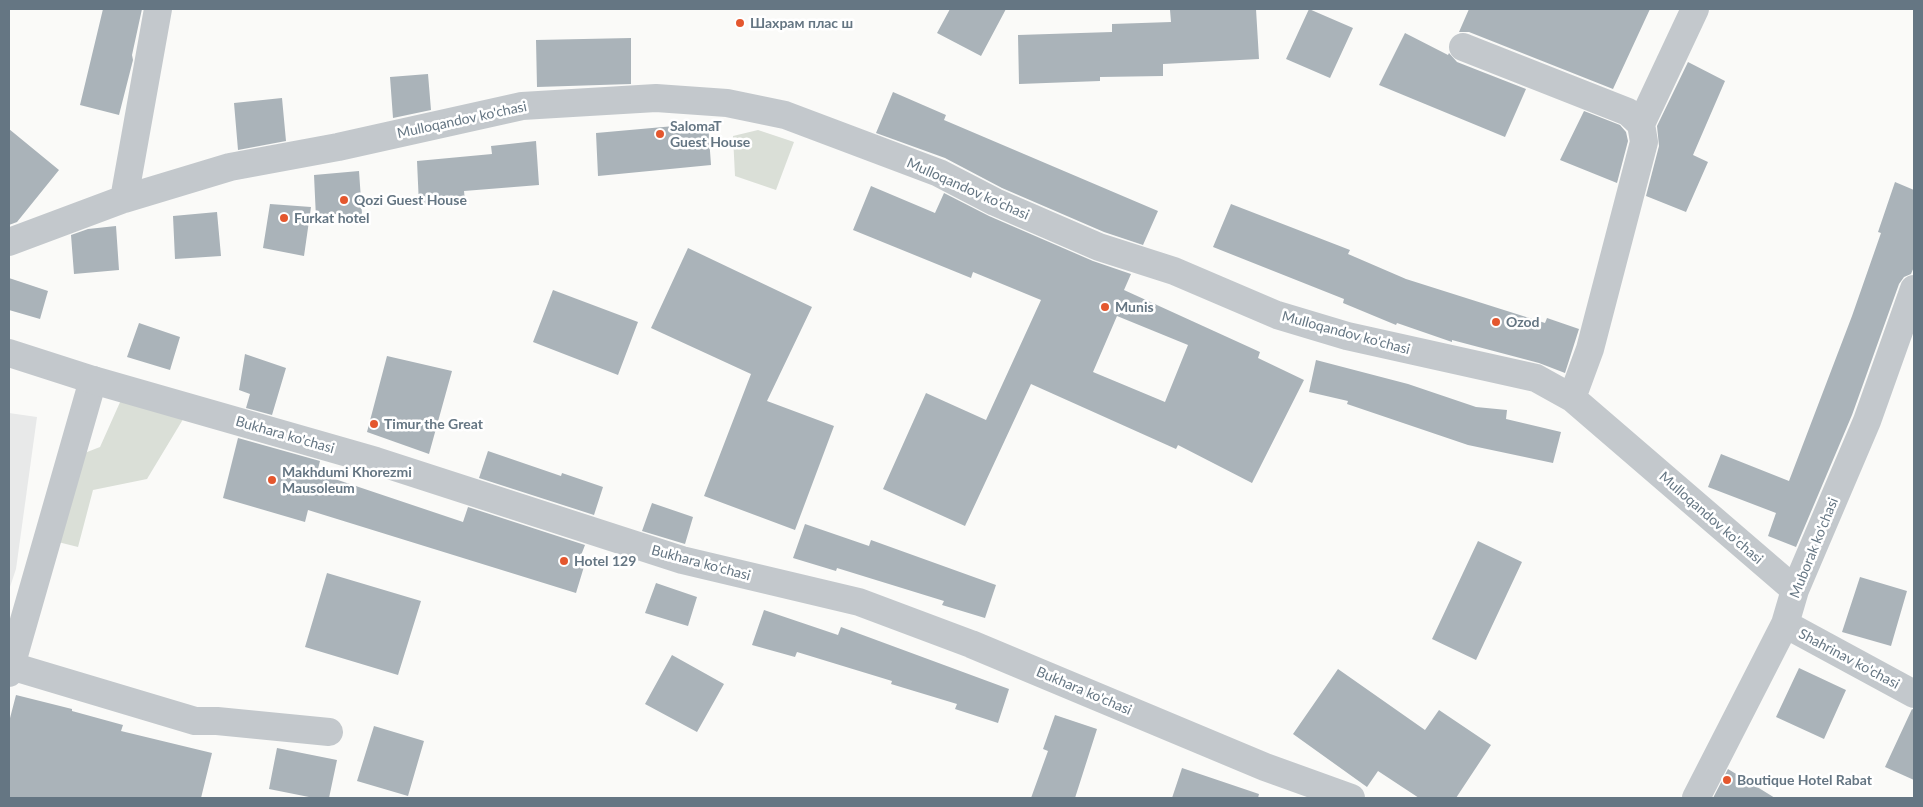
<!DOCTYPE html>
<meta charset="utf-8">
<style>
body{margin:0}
#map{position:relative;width:1923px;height:807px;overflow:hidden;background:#fafaf8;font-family:Lato,sans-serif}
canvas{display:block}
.frame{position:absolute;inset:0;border:10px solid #657683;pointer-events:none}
</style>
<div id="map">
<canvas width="1923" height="807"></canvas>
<div class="frame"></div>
</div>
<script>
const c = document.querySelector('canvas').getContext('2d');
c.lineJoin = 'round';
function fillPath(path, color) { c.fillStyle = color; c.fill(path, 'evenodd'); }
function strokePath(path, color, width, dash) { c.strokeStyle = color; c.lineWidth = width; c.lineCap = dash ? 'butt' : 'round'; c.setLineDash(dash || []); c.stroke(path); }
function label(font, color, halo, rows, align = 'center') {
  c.font = font + ' Lato,sans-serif'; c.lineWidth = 5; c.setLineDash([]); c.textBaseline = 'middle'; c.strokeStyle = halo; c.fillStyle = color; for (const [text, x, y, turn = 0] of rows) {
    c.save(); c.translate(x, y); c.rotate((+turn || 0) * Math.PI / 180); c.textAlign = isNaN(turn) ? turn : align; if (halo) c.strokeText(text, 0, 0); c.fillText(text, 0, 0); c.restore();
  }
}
const built = new Path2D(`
 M 9,413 L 37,417 L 16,569 L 9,590 Z`);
const green = new Path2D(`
 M 758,130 L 794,142 L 776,190 L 735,176 L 733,136 Z
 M 121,400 L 185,416 L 147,479 L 93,490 L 78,547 L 58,542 L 82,454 L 100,447 Z`);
const building = new Path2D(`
 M 103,9 L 142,9 L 132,55 L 133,60 L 119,115 L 80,105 Z
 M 950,9 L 1006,9 L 981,56 L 937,33 Z
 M 1197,9 L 1256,9 L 1259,59 L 1163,64 L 1163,76 L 1100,77 L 1100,81 L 1019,84 L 1018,35 L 1112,32 L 1112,24 L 1171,22 L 1170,10 Z
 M 1309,9 L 1353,28 L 1330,78 L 1286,59 Z
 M 1469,9 L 1650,9 L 1613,89 L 1469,32 L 1459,32 Z
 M 1405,33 L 1448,55 L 1449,53 L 1457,62 L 1526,89 L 1505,137 L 1379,85 Z
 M 631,38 L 631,84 L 537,87 L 536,40 Z
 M 1688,62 L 1725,81 L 1693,155 L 1708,162 L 1686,212 L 1646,196 L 1659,146 L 1657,126 Z
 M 428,74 L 431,110 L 393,118 L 390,77 Z
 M 893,92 L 946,115 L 944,120 L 1158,211 L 1143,245 L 1104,232 L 1002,188 L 945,158 L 876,133 Z
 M 282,98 L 286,141 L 238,150 L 234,103 Z
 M 1584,111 L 1620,125 L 1626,132 L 1628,141 L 1617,183 L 1560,160 Z
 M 708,123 L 711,165 L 598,176 L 596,133 Z
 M 9,129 L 59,170 L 17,222 L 9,225 Z
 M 536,141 L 539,185 L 464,191 L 465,201 L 419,205 L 417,161 L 492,154 L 491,146 Z
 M 359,171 L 362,214 L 316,218 L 314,175 Z
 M 1895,182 L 1914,190 L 1914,267 L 1911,274 L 1904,277 L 1899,284 L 1852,415 L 1796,547 L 1768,536 L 1776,513 L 1708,487 L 1721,454 L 1789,481 L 1852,316 L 1881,233 L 1878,232 Z
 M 871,186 L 935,213 L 944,193 L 989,216 L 1093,261 L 1131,274 L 1124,290 L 1260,352 L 1258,358 L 1304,380 L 1252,483 L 1178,445 L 1176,449 L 1031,384 L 965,526 L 883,489 L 926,393 L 986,420 L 1041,300 L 973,272 L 971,278 L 853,230 ZM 1117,316 L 1188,345 L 1165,402 L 1093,372 Z
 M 270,204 L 311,207 L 304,256 L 263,248 Z
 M 1231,204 L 1350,250 L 1348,254 L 1406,279 L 1545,323 L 1547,318 L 1579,329 L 1565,373 L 1539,363 L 1452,340 L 1452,342 L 1397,323 L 1396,325 L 1343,303 L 1344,299 L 1213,247 Z
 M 217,212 L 221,256 L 175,259 L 173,216 Z
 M 116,226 L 119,270 L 74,274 L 71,235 L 88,229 Z
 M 688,248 L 812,307 L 767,401 L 834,426 L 795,530 L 704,496 L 751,374 L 651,328 Z
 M 9,278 L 48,291 L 40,319 L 9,310 Z
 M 553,290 L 638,322 L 618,375 L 533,342 Z
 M 139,323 L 180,337 L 170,370 L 127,357 Z
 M 245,354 L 286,368 L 272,415 L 246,408 L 250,394 L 239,390 Z
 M 387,356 L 452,371 L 429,454 L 367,432 Z
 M 1316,360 L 1408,384 L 1476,407 L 1507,410 L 1506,419 L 1561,432 L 1553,463 L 1468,445 L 1347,404 L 1348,401 L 1309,392 Z
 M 238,438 L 320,461 L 317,473 L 463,522 L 468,507 L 585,545 L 580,558 L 586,560 L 576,593 L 308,510 L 305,522 L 223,498 Z
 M 488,451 L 561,476 L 562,473 L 603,487 L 594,515 L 479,478 Z
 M 652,503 L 693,517 L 685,544 L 642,531 Z
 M 805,524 L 869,546 L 871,540 L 996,585 L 985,618 L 942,605 L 944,601 L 837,568 L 836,571 L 793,558 Z
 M 1478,541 L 1522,562 L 1476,660 L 1432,639 Z
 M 327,573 L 421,601 L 398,675 L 305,647 Z
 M 1860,577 L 1907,591 L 1891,646 L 1842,632 Z
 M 656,583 L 697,597 L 688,626 L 645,613 Z
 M 764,610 L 838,635 L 841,627 L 1009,689 L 998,723 L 955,709 L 957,704 L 891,684 L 892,681 L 797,652 L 795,657 L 752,645 Z
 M 672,655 L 724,684 L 697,732 L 645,704 Z
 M 1799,668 L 1846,690 L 1824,739 L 1776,717 Z
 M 1338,669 L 1425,730 L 1439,710 L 1491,745 L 1456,798 L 1419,798 L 1378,771 L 1367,787 L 1293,734 Z
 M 16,695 L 72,709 L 72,711 L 123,725 L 121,731 L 212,753 L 201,798 L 9,798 L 9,722 Z
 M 1912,709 L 1914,710 L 1914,780 L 1885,767 Z
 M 1055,715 L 1097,729 L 1075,798 L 1031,798 L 1048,751 L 1043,749 Z
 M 374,726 L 424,741 L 408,796 L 357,781 Z
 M 277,748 L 337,760 L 329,798 L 314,798 L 269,789 Z
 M 1182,768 L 1259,794 L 1258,798 L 1172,798 Z
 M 1728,769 L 1775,798 L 1713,798 Z`);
const minor = new Path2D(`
 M 1463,47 L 1628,112 L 1641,124 L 1644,142 L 1590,349 L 1572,398
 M 1641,124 L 1695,9
 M 124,199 L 158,9
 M 9,242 L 124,199 L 230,167 L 338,147 L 522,106 L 656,98 L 727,103 L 785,115 L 939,173 L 995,202 L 1099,247 L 1174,271 L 1277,315 L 1347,336 L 1536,378 L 1572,398 L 1795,590
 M 1785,624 L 1914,694
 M 11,666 L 195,721 L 217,721 L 329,732
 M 9,673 L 93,380
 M 1696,798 L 1785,624 L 1795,590 L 1867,421 L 1914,289`);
const tertiary = new Path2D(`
 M 9,353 L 93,380 L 376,461 L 682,560 L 859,602 L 971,644 L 1265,767 L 1351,798`);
const markers = [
 [740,23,5,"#e4572e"],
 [660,134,5,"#e4572e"],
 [344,200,5,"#e4572e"],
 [284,218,5,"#e4572e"],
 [1105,307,5,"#e4572e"],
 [1496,322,5,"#e4572e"],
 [374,424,5,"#e4572e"],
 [272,480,5,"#e4572e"],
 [564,561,5,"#e4572e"],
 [1727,780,5,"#e4572e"]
];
const poiNames = [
 ["Шахрам плас ш",750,23],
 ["SalomaT",670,126],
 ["Guest House",670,142],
 ["Qozi Guest House",354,200],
 ["Furkat hotel",294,218],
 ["Munis",1115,307],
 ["Ozod",1506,322],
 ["Timur the Great",384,424],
 ["Makhdumi Khorezmi",282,472],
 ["Mausoleum",282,488],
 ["Hotel 129",574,561],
 ["Boutique Hotel Rabat",1737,780]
];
const streetNames = [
 ["Mulloqandov ko'chasi",462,120,-12],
 ["Mulloqandov ko'chasi",968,189,24],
 ["Mulloqandov ko'chasi",1346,333,15],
 ["Bukhara ko'chasi",285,435,16],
 ["Mulloqandov ko'chasi",1711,518,41],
 ["Muborak ko'chasi",1814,548,-68],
 ["Bukhara ko'chasi",701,563,15],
 ["Shahrinav ko'chasi",1849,659,28],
 ["Bukhara ko'chasi",1084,691,23]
];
fillPath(built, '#e8e9e9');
fillPath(green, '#dadfd7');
fillPath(building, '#aab3b9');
strokePath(minor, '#c3c8cc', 28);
strokePath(tertiary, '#c3c8cc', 28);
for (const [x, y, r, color] of markers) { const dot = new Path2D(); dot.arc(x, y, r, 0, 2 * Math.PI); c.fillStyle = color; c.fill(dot); strokePath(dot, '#fff', 2); }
label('bold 14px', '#657683', '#fff', poiNames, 'left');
label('14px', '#657683', '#fff', streetNames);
</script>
